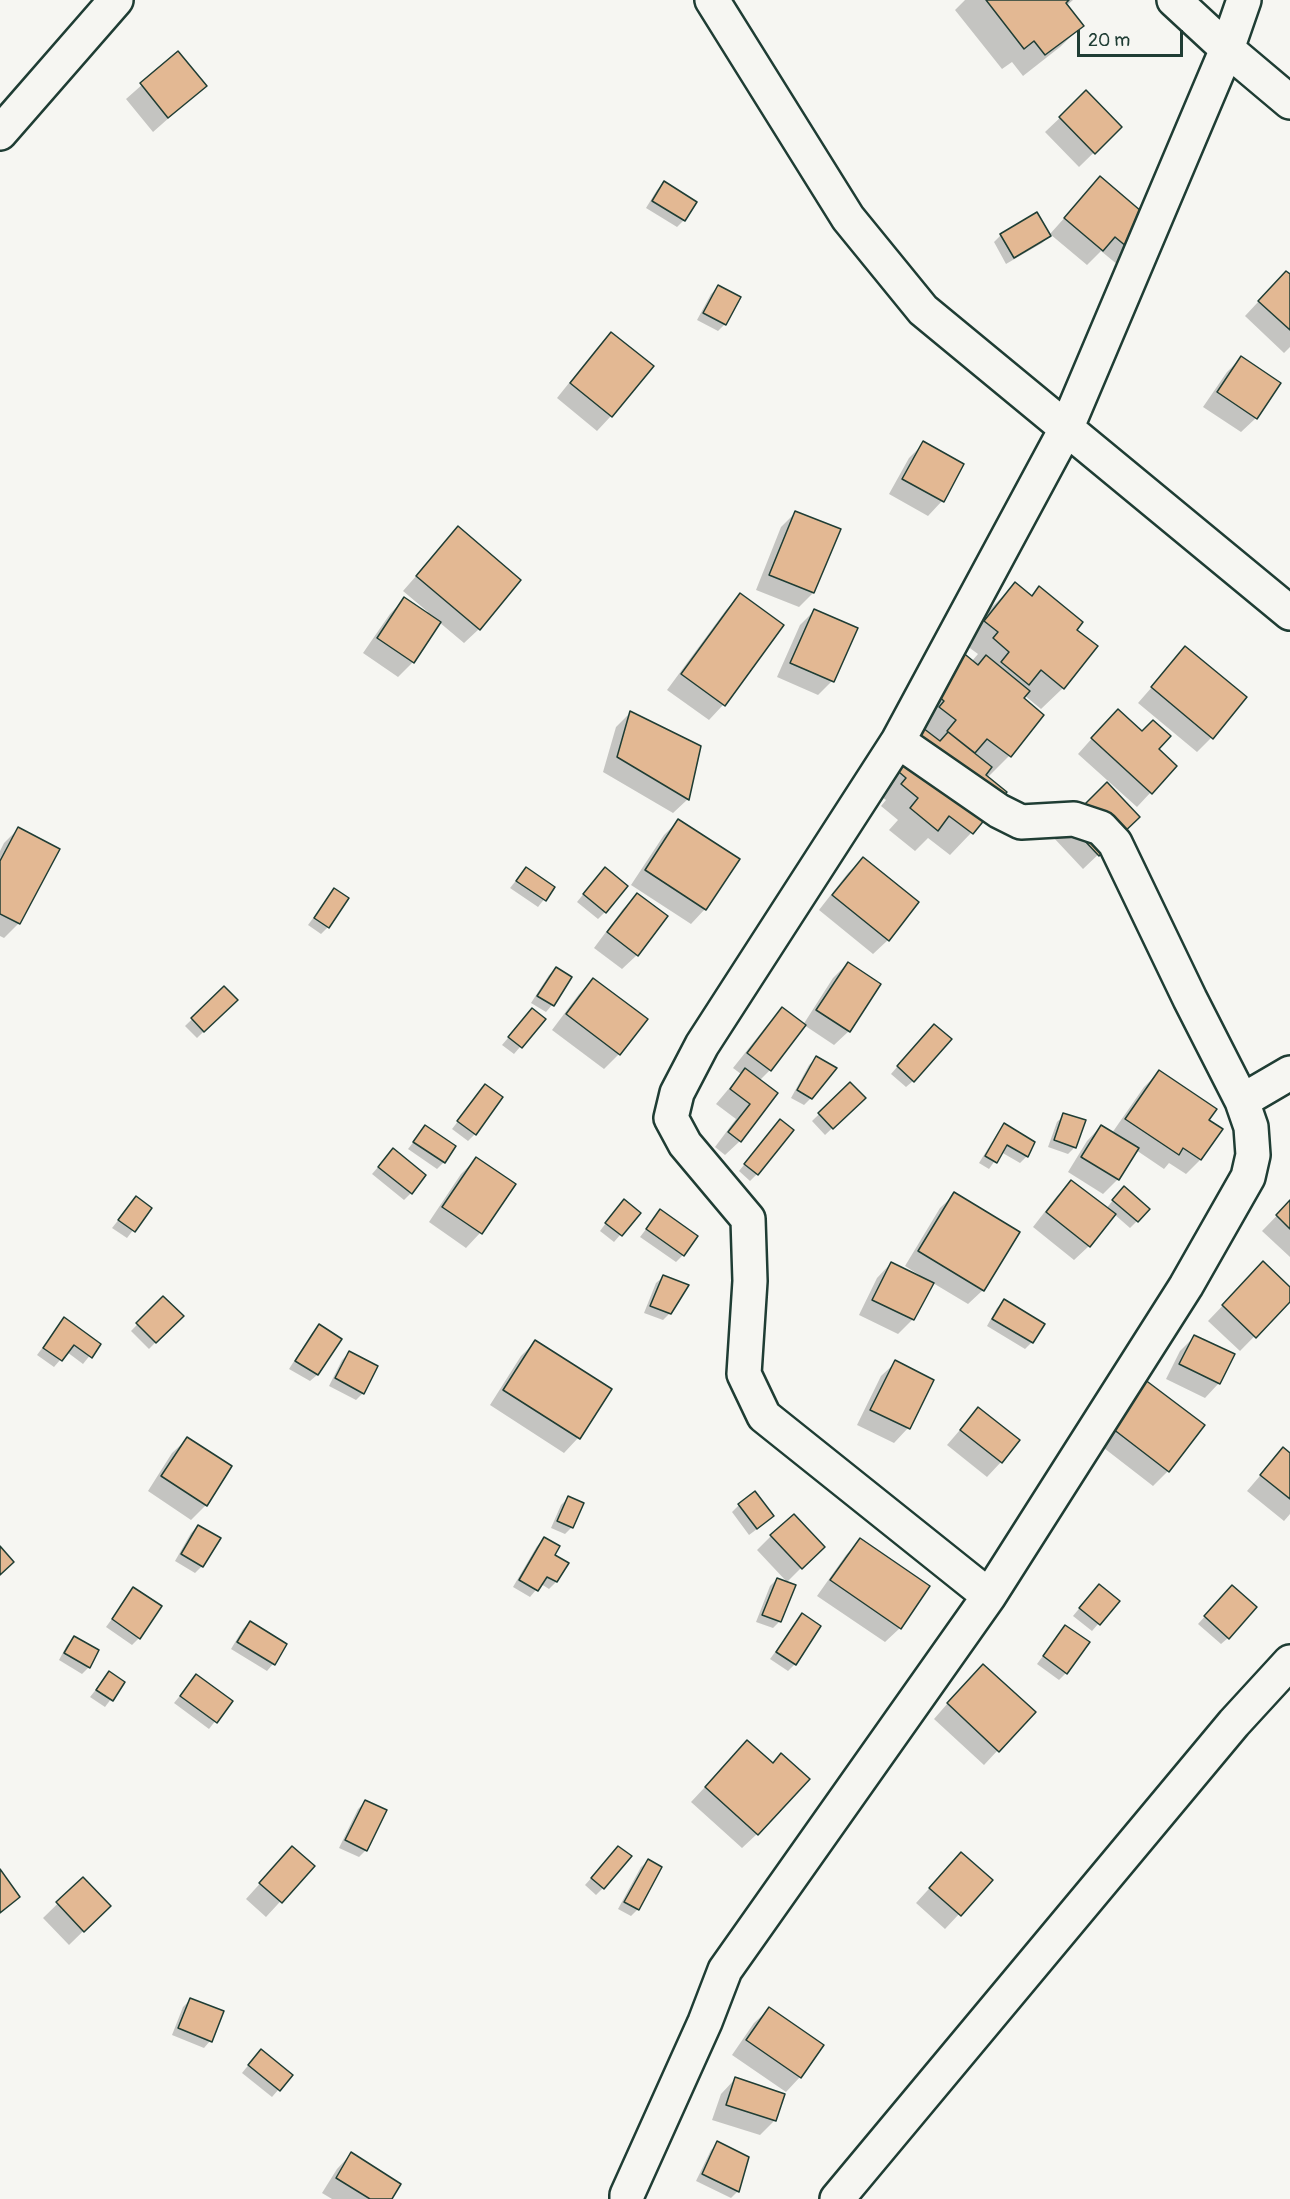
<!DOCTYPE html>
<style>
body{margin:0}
#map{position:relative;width:1290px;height:2199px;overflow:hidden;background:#f6f6f2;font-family:Pangolin,sans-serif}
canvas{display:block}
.scale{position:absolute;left:1077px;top:30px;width:106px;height:27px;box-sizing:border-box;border:3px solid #1f3d34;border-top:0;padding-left:8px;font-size:18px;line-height:21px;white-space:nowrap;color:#1f3d34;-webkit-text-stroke:4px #f6f6f2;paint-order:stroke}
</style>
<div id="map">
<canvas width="1290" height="2199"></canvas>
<div class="scale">20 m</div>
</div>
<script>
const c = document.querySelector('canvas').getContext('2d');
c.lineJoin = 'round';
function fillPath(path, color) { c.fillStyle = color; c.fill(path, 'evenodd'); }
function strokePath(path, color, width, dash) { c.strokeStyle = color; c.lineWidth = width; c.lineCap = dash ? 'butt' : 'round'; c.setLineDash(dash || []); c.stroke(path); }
const shadow = new Path2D(`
 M 965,0 L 1073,0 L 1066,6 L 1082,26 L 1060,47 L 1023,76 L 1012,62 L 1002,69 L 955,10 Z
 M 178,53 L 205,86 L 153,132 L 126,99 Z
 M 1086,93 L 1120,127 L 1079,167 L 1045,132 Z
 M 1100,178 L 1160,229 L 1124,270 L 1101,251 L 1087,265 L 1050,234 Z
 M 664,183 L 684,220 L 677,227 L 646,208 L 657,190 Z
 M 1001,235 L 1049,236 L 1042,243 L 1006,264 L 994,242 Z
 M 1290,276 L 1290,347 L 1284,353 L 1245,316 L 1272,287 Z
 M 718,287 L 725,324 L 718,331 L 697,320 L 711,294 Z
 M 611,334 L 611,416 L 597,431 L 557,398 L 597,348 Z
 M 1241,358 L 1256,418 L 1241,432 L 1203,407 L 1227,372 Z
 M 924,443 L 962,465 L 942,501 L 928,516 L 889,494 L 909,458 Z
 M 795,513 L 813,593 L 799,607 L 756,590 L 781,527 Z
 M 458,528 L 479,629 L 464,643 L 439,622 L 413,662 L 398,677 L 363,653 L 390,614 L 404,599 L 426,614 L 428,612 L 403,591 Z
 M 1015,584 L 1031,597 L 1040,588 L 1075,630 L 1063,688 L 1041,709 L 1024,695 L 1022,699 L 1042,715 L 1009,756 L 987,778 L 1005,792 L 971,833 L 950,855 L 928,838 L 915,851 L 889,830 L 898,820 L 881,806 L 886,800 L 872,789 L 910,712 L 972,661 L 978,654 L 963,643 L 993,606 Z
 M 740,595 L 782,625 L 723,705 L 709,720 L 667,690 L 726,610 Z
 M 814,611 L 832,681 L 818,695 L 777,677 L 800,625 Z
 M 1186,648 L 1211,738 L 1197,752 L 1138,703 Z
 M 631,712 L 688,799 L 673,813 L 603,772 L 616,727 Z
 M 1103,726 L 1142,733 L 1157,750 L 1151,792 L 1137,807 L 1078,754 Z
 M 678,821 L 705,909 L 691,924 L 631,885 L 664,835 Z
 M 1068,823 L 1123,831 L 1083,869 L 1053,837 Z
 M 18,829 L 19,923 L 4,938 L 0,936 L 0,851 L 4,843 Z
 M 863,859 L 888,940 L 873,954 L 819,910 L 848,873 Z
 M 526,868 L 553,888 L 538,907 L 510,888 Z
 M 598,876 L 605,912 L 598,919 L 577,902 Z
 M 334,890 L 328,927 L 321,934 L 308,925 Z
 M 637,895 L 637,955 L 622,969 L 594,948 L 623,909 Z
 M 848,963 L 849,1031 L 834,1045 L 804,1025 L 770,1070 L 759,1081 L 740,1141 L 725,1155 L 715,1147 L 736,1119 L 716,1104 L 741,1074 L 733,1068 L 768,1024 L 782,1009 L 803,1025 L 833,978 Z
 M 556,969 L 570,978 L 552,1005 L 546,1012 L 531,1003 L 549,975 Z
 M 594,980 L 646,1019 L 619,1054 L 604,1069 L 552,1030 L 579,994 Z
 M 224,988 L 236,1000 L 197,1038 L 185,1026 Z
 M 526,1017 L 544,1019 L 514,1054 L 502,1045 Z
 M 927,1032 L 913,1081 L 906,1087 L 891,1074 Z
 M 816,1058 L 811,1098 L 804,1105 L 791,1098 L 809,1065 Z
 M 1159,1072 L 1207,1120 L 1221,1129 L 1200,1160 L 1186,1174 L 1169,1163 L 1164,1169 L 1136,1150 L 1118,1179 L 1103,1194 L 1068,1172 L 1087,1141 L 1101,1126 L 1112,1133 L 1144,1087 Z
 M 850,1084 L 864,1098 L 825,1135 L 812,1121 Z
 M 485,1086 L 475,1134 L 468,1141 L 452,1129 Z
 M 1064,1115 L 1075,1147 L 1068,1154 L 1048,1147 L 1057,1122 Z
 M 1005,1125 L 1033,1143 L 1027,1156 L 1020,1163 L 1001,1152 L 989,1169 L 979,1163 L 998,1132 Z
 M 425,1127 L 444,1162 L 437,1169 L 408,1149 Z
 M 774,1128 L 757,1174 L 750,1181 L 739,1171 Z
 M 393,1150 L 411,1193 L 404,1200 L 372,1174 Z
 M 476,1159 L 513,1184 L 480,1233 L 466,1248 L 429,1222 L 461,1174 Z
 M 1072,1182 L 1106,1209 L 1117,1195 L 1137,1221 L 1130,1228 L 1114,1214 L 1089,1246 L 1074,1260 L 1033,1227 L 1057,1196 Z
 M 955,1194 L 983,1290 L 968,1304 L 933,1283 L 913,1319 L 898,1334 L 859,1315 L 877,1278 L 891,1263 L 918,1277 L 919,1275 L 905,1266 L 940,1208 Z
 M 136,1198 L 150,1208 L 127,1238 L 112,1228 Z
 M 1290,1202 L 1290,1257 L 1262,1231 Z
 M 617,1208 L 639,1213 L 614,1242 L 600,1231 Z
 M 660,1211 L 683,1255 L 676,1262 L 640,1237 Z
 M 663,1277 L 670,1313 L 663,1320 L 644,1313 L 656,1283 Z
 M 1249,1278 L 1290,1289 L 1290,1300 L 1240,1351 L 1208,1321 Z
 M 163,1298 L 181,1316 L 149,1349 L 131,1331 Z
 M 1004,1301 L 1032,1342 L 1025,1349 L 987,1326 L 997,1308 Z
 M 64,1319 L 99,1344 L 83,1364 L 67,1352 L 54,1367 L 37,1355 Z
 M 319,1326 L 339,1339 L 317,1375 L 310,1381 L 289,1369 L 312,1333 Z
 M 1194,1337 L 1219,1383 L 1205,1398 L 1166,1379 L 1180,1351 Z
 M 535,1342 L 578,1438 L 564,1453 L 490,1405 L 521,1356 Z
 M 349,1353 L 363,1393 L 356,1400 L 329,1386 L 342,1360 Z
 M 896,1362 L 932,1381 L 908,1428 L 894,1443 L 857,1425 L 881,1376 Z
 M 1126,1392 L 1203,1425 L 1168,1471 L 1153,1486 L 1091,1438 Z
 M 978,1409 L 1001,1462 L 987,1477 L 947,1445 Z
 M 187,1439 L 206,1505 L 191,1520 L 148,1491 L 172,1453 Z
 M 1283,1449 L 1290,1455 L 1290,1514 L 1284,1521 L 1247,1491 Z
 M 568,1498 L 572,1527 L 565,1534 L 551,1528 L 561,1505 Z
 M 739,1505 L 765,1523 L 749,1535 L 732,1512 Z
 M 198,1526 L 202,1566 L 195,1573 L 175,1561 L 191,1533 Z
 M 771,1536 L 808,1561 L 787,1582 L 757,1550 Z
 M 544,1539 L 553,1556 L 567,1563 L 556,1582 L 549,1589 L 541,1584 L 530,1597 L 513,1587 L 537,1546 Z
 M 860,1540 L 900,1628 L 885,1642 L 817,1596 L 846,1555 Z
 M 777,1579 L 780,1621 L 773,1628 L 756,1622 L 770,1586 Z
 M 134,1589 L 139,1638 L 132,1645 L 106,1627 Z
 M 1092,1593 L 1118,1601 L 1092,1631 L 1073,1616 Z
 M 1225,1594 L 1228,1638 L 1221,1644 L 1198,1624 Z
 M 802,1615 L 819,1626 L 795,1664 L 788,1671 L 770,1659 Z
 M 250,1622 L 285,1644 L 273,1664 L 267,1671 L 231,1649 L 243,1629 Z
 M 1065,1626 L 1066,1673 L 1059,1680 L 1037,1664 Z
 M 74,1638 L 89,1667 L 82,1674 L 59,1660 L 67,1645 Z
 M 109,1673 L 123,1683 L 105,1707 L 90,1697 Z
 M 196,1676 L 231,1701 L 209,1729 L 174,1703 Z
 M 968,1680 L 998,1750 L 984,1765 L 934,1719 Z
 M 747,1742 L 757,1834 L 742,1848 L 691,1802 Z
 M 365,1802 L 385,1811 L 366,1850 L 359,1857 L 339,1848 L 358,1809 Z
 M 292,1848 L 313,1866 L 266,1917 L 246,1899 Z
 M 612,1855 L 603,1888 L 596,1895 L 585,1885 Z
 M 648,1861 L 660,1867 L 637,1910 L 631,1916 L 618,1909 L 641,1867 Z
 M 947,1869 L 991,1880 L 945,1929 L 916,1903 Z
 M 83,1879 L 109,1906 L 69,1945 L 43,1918 Z
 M 190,2000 L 210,2041 L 204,2048 L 172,2035 L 183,2007 Z
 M 769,2009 L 822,2046 L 800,2077 L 786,2092 L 732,2055 L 754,2023 Z
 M 255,2057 L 291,2075 L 272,2097 L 242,2073 Z
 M 735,2079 L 783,2095 L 774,2121 L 760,2135 L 712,2120 L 721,2094 Z
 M 718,2143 L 738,2191 L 731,2198 L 696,2181 L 711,2150 Z
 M 351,2154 L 391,2199 L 332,2199 L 322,2193 L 337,2169 Z`);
const building = new Path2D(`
 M 986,0 L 1069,0 L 1066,3 L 1084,26 L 1045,55 L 1034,41 L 1024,49 Z
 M 178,51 L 207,86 L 168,118 L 140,83 Z
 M 1086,90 L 1122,127 L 1095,154 L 1059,117 Z
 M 1100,176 L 1162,229 L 1139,257 L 1115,237 L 1103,251 L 1064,218 Z
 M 664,181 L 697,202 L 685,221 L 652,201 Z
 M 1037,212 L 1051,236 L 1014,258 L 1000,234 Z
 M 1286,271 L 1290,274 L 1290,330 L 1258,301 Z
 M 718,285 L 741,297 L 726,325 L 703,313 Z
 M 611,332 L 654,366 L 612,417 L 570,383 Z
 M 1241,356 L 1281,383 L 1257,419 L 1217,392 Z
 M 923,441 L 964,464 L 944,502 L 902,479 Z
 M 795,511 L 841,529 L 814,593 L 769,575 Z
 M 458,526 L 521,580 L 480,630 L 416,576 Z
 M 1015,582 L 1032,596 L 1039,586 L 1083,622 L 1077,630 L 1098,646 L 1064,689 L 1041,670 L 1029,685 L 1001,662 L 1009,652 L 993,638 L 998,632 L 984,621 Z
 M 740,593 L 784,625 L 725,706 L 681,674 Z
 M 404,597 L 441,622 L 414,663 L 377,638 Z
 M 814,609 L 858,628 L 834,682 L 790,663 Z
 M 1185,646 L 1247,697 L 1213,739 L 1151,687 Z
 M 961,651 L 978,665 L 986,655 L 1030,691 L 1024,698 L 1044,715 L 1011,757 L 987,739 L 975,753 L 947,731 L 956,720 L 939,707 L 944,701 L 930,689 Z
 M 1118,709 L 1142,731 L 1153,720 L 1171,736 L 1159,749 L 1177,766 L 1152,794 L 1091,738 Z
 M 630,711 L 701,746 L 689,800 L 617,757 Z
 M 923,728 L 940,741 L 948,732 L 992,767 L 986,775 L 1007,792 L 973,834 L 949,816 L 938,831 L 910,808 L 918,798 L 901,784 L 906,778 L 893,767 Z
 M 1107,782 L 1140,817 L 1099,856 L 1067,822 Z
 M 678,819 L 740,859 L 706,910 L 645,870 Z
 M 18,827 L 60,849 L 20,924 L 0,914 L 0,861 Z
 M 863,857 L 919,902 L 889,941 L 832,895 Z
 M 526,867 L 555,887 L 546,901 L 516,881 Z
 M 605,867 L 628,886 L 606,913 L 583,894 Z
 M 334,888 L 349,898 L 329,928 L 314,918 Z
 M 637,893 L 668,916 L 638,956 L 607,932 Z
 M 848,962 L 881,984 L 850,1032 L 816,1010 Z
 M 556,967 L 572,977 L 554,1006 L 537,996 Z
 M 593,978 L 648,1019 L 620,1055 L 566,1014 Z
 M 224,986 L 238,1000 L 204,1032 L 191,1018 Z
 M 782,1007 L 806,1025 L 771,1071 L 747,1053 Z
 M 532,1008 L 546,1019 L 522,1048 L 508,1037 Z
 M 934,1024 L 952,1039 L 914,1082 L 897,1066 Z
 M 816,1056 L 837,1068 L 812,1099 L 797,1090 Z
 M 745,1068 L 778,1093 L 741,1142 L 728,1132 L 750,1104 L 730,1089 Z
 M 1159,1070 L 1217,1109 L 1209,1120 L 1223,1129 L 1201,1160 L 1183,1148 L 1179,1155 L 1125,1119 Z
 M 850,1082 L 866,1098 L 833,1129 L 818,1113 Z
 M 485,1084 L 503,1097 L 476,1135 L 457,1121 Z
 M 1063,1113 L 1086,1120 L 1076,1148 L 1054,1140 Z
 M 780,1119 L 794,1130 L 758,1175 L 744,1164 Z
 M 1004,1123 L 1035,1142 L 1028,1157 L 1007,1145 L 997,1163 L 985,1156 Z
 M 425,1125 L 456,1146 L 445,1163 L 413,1142 Z
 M 1101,1125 L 1139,1148 L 1119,1180 L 1081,1157 Z
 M 393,1148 L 426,1175 L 412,1194 L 378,1167 Z
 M 476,1157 L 516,1184 L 482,1234 L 442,1207 Z
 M 1071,1180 L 1116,1214 L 1090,1247 L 1046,1212 Z
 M 1124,1186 L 1150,1209 L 1138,1222 L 1112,1200 Z
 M 954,1192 L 1020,1232 L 984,1291 L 918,1251 Z
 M 136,1196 L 152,1208 L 135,1232 L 118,1220 Z
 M 624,1199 L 641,1213 L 622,1236 L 605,1223 Z
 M 1290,1200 L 1290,1229 L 1276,1215 Z
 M 660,1209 L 698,1236 L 684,1256 L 646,1229 Z
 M 1263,1261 L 1290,1287 L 1290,1302 L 1256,1338 L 1222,1305 Z
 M 891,1262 L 934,1283 L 914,1320 L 872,1300 Z
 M 663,1275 L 689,1285 L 671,1314 L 650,1306 Z
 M 163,1296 L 184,1316 L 156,1343 L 136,1323 Z
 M 1004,1299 L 1045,1324 L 1033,1343 L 992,1319 Z
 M 64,1317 L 101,1344 L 92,1358 L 74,1345 L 62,1361 L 43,1348 Z
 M 319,1324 L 342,1339 L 318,1375 L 295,1361 Z
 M 1194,1335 L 1235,1354 L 1220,1384 L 1179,1364 Z
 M 535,1340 L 612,1389 L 580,1439 L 503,1390 Z
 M 349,1351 L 378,1366 L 364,1394 L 335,1378 Z
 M 895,1360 L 934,1380 L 910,1429 L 870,1410 Z
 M 1140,1376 L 1205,1425 L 1169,1472 L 1104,1422 Z
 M 978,1407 L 1020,1440 L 1002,1463 L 960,1430 Z
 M 187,1437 L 232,1466 L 207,1506 L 161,1476 Z
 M 1283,1447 L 1290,1453 L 1290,1499 L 1260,1475 Z
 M 755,1491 L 774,1516 L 757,1529 L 738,1504 Z
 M 568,1496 L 584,1503 L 573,1528 L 557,1521 Z
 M 794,1514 L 825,1547 L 802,1569 L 770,1535 Z
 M 198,1525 L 221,1538 L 203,1567 L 181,1554 Z
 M 544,1537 L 560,1546 L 555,1555 L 569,1563 L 557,1582 L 547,1577 L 538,1591 L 519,1580 Z
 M 860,1538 L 930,1586 L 901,1629 L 830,1580 Z
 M 0,1546 L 14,1562 L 0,1575 Z
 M 777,1578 L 796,1585 L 781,1622 L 762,1615 Z
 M 1099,1584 L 1120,1601 L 1100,1625 L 1079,1608 Z
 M 1232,1585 L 1257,1607 L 1229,1639 L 1204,1616 Z
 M 133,1587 L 162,1606 L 140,1639 L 112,1619 Z
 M 802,1613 L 821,1626 L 796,1665 L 776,1652 Z
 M 250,1621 L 287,1644 L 275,1665 L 237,1642 Z
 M 1065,1625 L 1090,1642 L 1067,1674 L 1043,1656 Z
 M 74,1636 L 99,1650 L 90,1668 L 64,1653 Z
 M 983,1664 L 1036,1712 L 999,1752 L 947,1703 Z
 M 109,1671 L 125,1682 L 113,1701 L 96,1690 Z
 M 196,1674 L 233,1701 L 217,1723 L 180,1696 Z
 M 747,1740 L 773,1763 L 781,1753 L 810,1779 L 758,1835 L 705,1787 Z
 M 365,1800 L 387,1810 L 367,1851 L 345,1840 Z
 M 292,1846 L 315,1866 L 282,1903 L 259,1883 Z
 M 618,1846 L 632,1856 L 604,1889 L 591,1878 Z
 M 961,1852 L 993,1880 L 961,1916 L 929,1888 Z
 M 648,1859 L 662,1867 L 639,1910 L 624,1902 Z
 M 0,1869 L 20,1897 L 0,1913 Z
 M 83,1877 L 111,1906 L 84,1932 L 56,1902 Z
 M 190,1998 L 224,2011 L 212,2042 L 178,2028 Z
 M 769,2007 L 824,2045 L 801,2078 L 746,2040 Z
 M 261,2049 L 293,2075 L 280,2091 L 248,2065 Z
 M 735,2077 L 785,2094 L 776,2121 L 726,2105 Z
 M 717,2141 L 749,2157 L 739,2192 L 702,2174 Z
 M 351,2152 L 401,2184 L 392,2199 L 370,2199 L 336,2178 Z`);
const minor = new Path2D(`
 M 712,0 L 848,218 L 923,310 L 1290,613
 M 1174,0 L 1227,49 L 1290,102
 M 0,133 L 116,0
 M 1242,1101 L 1290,1073
 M 989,1596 L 764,1416 L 744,1374 L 750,1281 L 748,1219 L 685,1144 L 671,1118 L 677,1093 L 702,1045 L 898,741 L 1066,429 L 1227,49 L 1244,0
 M 627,2199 L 627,2195 L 705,2022 L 725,1970 L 989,1596 L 1186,1286 L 1248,1177 L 1253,1155 L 1251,1127 L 1242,1101 L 1190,999 L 1115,843 L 1101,828 L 1074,819 L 1021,822 L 999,811 L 898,741
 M 837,2199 L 1234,1723 L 1290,1662`);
fillPath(shadow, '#0003');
fillPath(building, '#e3b893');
strokePath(building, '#1f3d34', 1.5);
strokePath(minor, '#1f3d34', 38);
strokePath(minor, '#f6f6f2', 33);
</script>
